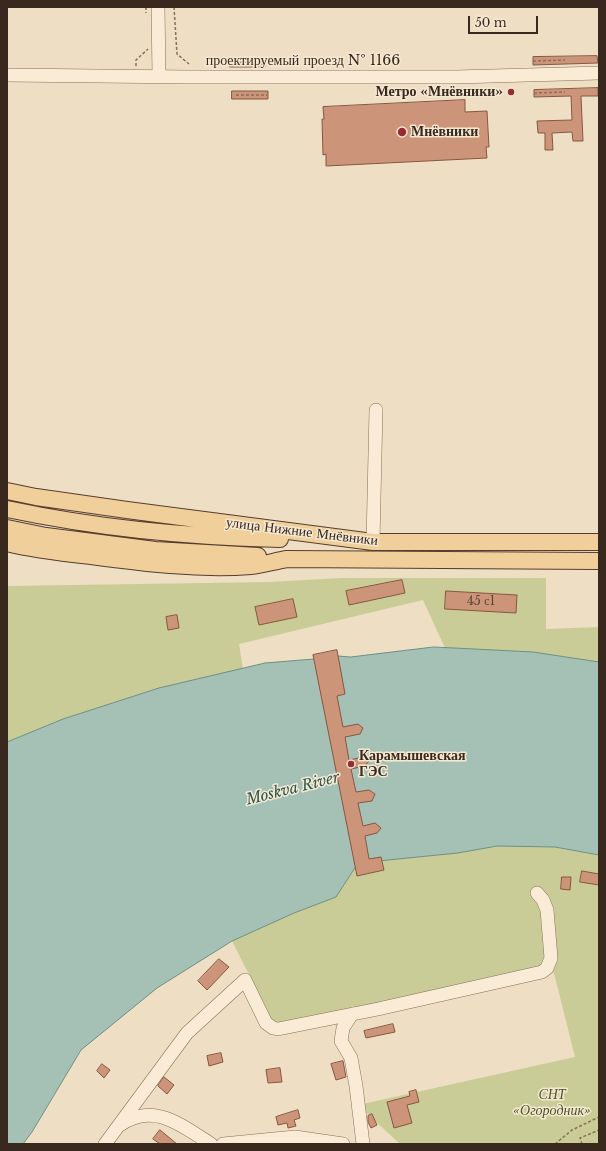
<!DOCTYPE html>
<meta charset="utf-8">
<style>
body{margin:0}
#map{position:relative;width:606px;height:1151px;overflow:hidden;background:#eedec3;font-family:"Libre Baskerville",serif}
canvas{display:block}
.frame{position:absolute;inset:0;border:8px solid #38281e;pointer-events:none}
.scale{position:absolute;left:468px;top:16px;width:70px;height:18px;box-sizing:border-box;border:2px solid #38281e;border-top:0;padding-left:5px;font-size:12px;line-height:14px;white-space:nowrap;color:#38281e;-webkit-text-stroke:3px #f5e8d2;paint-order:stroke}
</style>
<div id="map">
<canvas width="606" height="1151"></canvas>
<div class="frame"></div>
<div class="scale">50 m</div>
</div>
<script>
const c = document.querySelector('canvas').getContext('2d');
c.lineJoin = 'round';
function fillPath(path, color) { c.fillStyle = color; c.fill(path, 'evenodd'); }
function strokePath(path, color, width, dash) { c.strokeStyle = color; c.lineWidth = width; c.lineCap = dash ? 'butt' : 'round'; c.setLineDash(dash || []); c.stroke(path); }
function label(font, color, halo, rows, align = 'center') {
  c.font = font + ' "Libre Baskerville",serif'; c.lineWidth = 3; c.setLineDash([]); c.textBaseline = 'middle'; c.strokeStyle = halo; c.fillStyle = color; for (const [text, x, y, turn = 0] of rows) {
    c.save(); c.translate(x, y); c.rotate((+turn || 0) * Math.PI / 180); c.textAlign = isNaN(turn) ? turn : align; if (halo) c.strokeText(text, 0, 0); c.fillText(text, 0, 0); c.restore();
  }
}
const green = new Path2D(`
 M 341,578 L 546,578 L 546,629 L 599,627 L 599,662 L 533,652 L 445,648 L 423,600 L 239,644 L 243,669 L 159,688 L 63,719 L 7,742 L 7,586 L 270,582 Z
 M 497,846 L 555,847 L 599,855 L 599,1144 L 400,1144 L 358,1105 L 575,1057 L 554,973 L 542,975 L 276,1028 L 232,941 L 294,913 L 336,897 L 358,863 L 458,853 Z`);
const water = new Path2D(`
 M 434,647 L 533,652 L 599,662 L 599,855 L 555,847 L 497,846 L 458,853 L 358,863 L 336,897 L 294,913 L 232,941 L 157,988 L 81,1050 L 32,1132 L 23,1144 L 7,1144 L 7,742 L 63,719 L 159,688 L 265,663 L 314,659 L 338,656 L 350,657 Z`);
const building = new Path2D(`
 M 597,56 L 598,63 L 533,65 L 533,57 Z
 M 230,59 L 265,59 L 265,67 L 230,67 Z
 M 598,88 L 598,96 L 581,96 L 583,141 L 573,141 L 572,132 L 552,133 L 553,150 L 545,150 L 545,133 L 538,133 L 537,121 L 572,120 L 571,96 L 534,97 L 534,90 Z
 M 232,91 L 268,91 L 268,99 L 232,99 Z
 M 465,100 L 465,112 L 487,111 L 489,147 L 486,147 L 487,158 L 326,166 L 326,154 L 323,155 L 322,119 L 324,119 L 323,107 Z
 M 402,580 L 405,593 L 349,605 L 346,591 Z
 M 446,591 L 517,595 L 516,613 L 445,609 Z
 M 293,599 L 297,617 L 259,625 L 255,607 Z
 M 177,615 L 179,628 L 168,630 L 166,617 Z
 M 337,650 L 345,694 L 337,696 L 343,727 L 358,724 L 363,728 L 360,734 L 345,737 L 349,760 L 364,757 L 369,761 L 365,766 L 351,769 L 356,792 L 369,790 L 375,794 L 372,801 L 358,803 L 363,826 L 375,823 L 381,828 L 377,833 L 365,836 L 369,859 L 381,857 L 384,870 L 357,876 L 313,655 Z
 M 582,871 L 599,874 L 599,885 L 580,882 Z
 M 562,877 L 571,877 L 570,890 L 561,889 Z
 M 219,959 L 229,967 L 207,990 L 198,981 Z
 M 393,1024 L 395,1032 L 366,1038 L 364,1031 Z
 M 221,1053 L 223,1062 L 209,1066 L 207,1056 Z
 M 343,1061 L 346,1077 L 336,1080 L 331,1064 Z
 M 102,1064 L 110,1070 L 104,1078 L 97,1071 Z
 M 280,1068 L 282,1082 L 268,1083 L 266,1070 Z
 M 164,1077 L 174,1085 L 167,1094 L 158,1086 Z
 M 416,1090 L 419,1102 L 407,1105 L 412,1123 L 394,1128 L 387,1102 L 410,1096 L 409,1092 Z
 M 298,1110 L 300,1118 L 294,1120 L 296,1126 L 288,1128 L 287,1123 L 278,1125 L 276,1117 Z
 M 372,1114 L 377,1125 L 371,1128 L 368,1122 L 368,1116 Z
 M 160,1130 L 177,1144 L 160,1144 L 153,1139 Z`);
const path = new Path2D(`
 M 146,7 L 146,13
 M 174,7 L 177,54 L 189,64
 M 533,61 L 565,60
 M 234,62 L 265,63
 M 136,66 L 136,60 L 148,49
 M 534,93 L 565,92
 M 236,95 L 267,95
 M 555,1144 L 572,1130 L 599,1117
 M 582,1144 L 580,1138 L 599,1130`);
const minor = new Path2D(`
 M 158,7 L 159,76
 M 7,75 L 189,77 L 456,77 L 599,73
 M 373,542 L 376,410
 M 352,1014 L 343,1028 L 341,1041 L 351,1058 L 356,1086 L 363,1144
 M 120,1125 C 154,1101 182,1126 211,1144
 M 105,1144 L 187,1033 L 245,980 L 266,1023 L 273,1028 L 278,1029 L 378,1009 L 542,972 L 547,968 L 551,958 L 547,910 L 543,900 L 537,893
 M 223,1144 L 295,1137 L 343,1144`);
const major = new Path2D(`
 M 7,491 L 36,497 L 127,510 L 373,542 L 599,542
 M 7,509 C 97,528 189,537 280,539
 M 7,528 L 46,536 L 155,550 L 258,556
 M 7,543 C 34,550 63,553 91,556 C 144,563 197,570 251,566 C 263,565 275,561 287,559 L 599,561`);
const markers = [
 [511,92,4,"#972a33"],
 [402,132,5,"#972a33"],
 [351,764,4,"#972a33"]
];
const numberNames = [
 ["45 с1",481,602]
];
const streetNames = [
 ["проектируемый проезд № 1166",303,61],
 ["улица Нижние Мнёвники",302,532,7]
];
const poiNames = [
 ["Метро «Мнёвники»",503,92,"right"],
 ["Мнёвники",411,132],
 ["Карамышевская",359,756],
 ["ГЭС",359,772]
];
const parkNames = [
 ["СНТ",552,1095],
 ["«Огородник»",552,1111]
];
const waterNames = [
 ["Moskva River",293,789,-14]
];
fillPath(green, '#cacc97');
fillPath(water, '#a5c1b6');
strokePath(water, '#6c8f83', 1);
fillPath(building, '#cc9579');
strokePath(building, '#875640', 1);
strokePath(minor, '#886f5a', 14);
strokePath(major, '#563d2e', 18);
strokePath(path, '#886f5a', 1.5, [3, 2]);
strokePath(minor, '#f9ebd6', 13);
strokePath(major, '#f1cf9b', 16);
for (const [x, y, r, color] of markers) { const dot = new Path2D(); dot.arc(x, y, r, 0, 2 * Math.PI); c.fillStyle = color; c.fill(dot); strokePath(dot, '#f5e8d2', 1.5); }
label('12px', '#5d4335', null, numberNames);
label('14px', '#38281e', '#f5e8d2', streetNames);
label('bold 14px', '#38281e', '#f5e8d2', poiNames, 'left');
label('italic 14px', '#4c5424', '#f5e8d2', parkNames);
label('italic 15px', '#2d5751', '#f5e8d2', waterNames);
</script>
